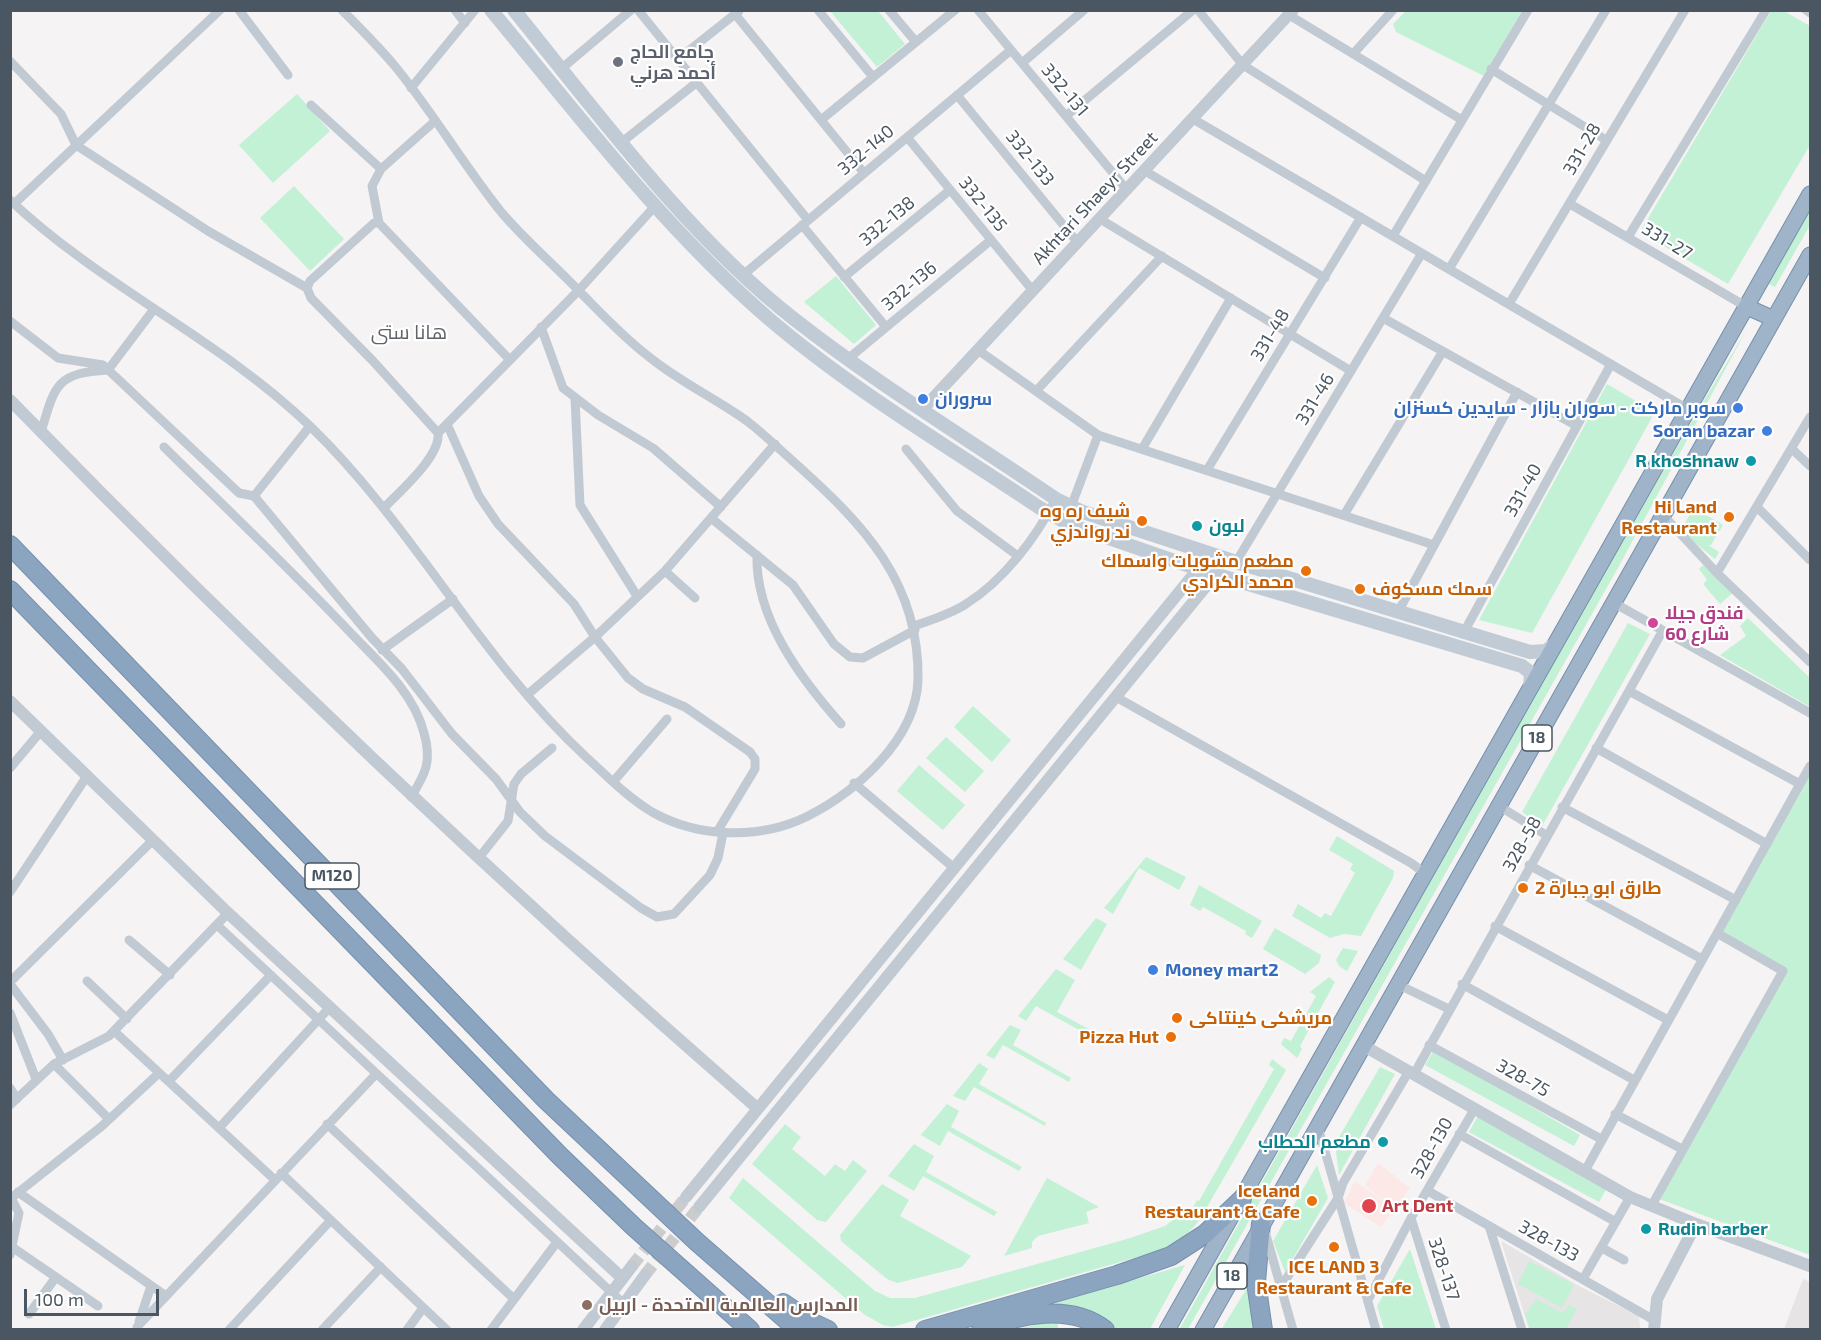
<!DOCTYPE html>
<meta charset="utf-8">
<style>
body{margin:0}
#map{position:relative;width:1821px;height:1340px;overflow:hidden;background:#f5f3f3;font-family:"Exo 2",sans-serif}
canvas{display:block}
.frame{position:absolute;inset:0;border:12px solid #4a5661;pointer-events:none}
.scale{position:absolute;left:24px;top:1289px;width:135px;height:27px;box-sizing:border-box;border:3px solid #4a5661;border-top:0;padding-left:8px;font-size:18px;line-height:21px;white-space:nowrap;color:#4a5661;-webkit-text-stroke:4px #fff;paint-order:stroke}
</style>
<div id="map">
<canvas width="1821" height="1340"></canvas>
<div class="frame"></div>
<div class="scale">100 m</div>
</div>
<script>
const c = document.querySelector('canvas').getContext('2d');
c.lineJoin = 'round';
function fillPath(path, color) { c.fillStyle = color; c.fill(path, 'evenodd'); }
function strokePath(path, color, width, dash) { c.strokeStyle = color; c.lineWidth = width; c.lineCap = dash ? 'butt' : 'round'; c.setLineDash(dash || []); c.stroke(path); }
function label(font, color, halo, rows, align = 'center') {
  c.font = font + ' "Exo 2",Cairo,sans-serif'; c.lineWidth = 4.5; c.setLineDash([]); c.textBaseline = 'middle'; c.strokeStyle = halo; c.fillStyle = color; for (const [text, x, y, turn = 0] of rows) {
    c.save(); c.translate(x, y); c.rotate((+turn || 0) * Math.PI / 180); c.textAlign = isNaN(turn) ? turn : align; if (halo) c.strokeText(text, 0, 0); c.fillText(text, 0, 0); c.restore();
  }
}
const education = new Path2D(`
 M 1501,1241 L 1581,1287 L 1639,1316 L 1640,1329 L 1529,1329 Z
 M 1803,1279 L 1810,1282 L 1810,1329 L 1784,1329 Z`);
const medical = new Path2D(`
 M 1378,1163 L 1410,1188 L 1381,1227 L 1344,1203 L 1355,1181 L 1391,1207 L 1365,1185 Z`);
const green = new Path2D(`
 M 830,11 L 878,11 L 905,44 L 877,67 Z
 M 1406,11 L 1522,11 L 1484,76 L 1396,32 L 1393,24 Z
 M 1771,11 L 1784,11 L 1810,26 L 1810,145 L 1728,284 L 1640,232 Z
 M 297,94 L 330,131 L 273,183 L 239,145 Z
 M 294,186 L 344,239 L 310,271 L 260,218 Z
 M 1810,208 L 1810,225 L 1775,287 L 1767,283 Z
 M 836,276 L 876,325 L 854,344 L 804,302 Z
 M 1747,329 L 1619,566 L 1188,1329 L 1179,1330 L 1552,665 L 1703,402 Z
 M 1607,384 L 1655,412 L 1532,633 L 1479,620 Z
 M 1694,508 L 1723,525 L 1711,545 L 1708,545 L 1719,552 L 1715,559 L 1680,531 Z
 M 1703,565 L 1736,590 L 1720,604 L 1703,584 L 1707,580 L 1699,569 Z
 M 1748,618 L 1810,678 L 1810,707 L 1720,655 L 1746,636 L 1740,626 Z
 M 1628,623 L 1650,634 L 1542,826 L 1522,812 Z
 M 973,706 L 1011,740 L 992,762 L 954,727 Z
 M 946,737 L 984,771 L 965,792 L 926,758 Z
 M 919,765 L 965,805 L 943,830 L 897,791 Z
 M 1810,772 L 1810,1255 L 1654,1197 L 1783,967 L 1721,930 Z
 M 1337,836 L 1394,871 L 1393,878 L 1361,936 L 1344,934 L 1330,938 L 1292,916 L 1298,904 L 1321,918 L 1325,913 L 1331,916 L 1355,873 L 1350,869 L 1353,864 L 1329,850 Z
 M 1146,857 L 1186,877 L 1179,890 L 1139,868 L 1113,914 L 1104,908 Z
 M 1199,885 L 1262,921 L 1252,938 L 1245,934 L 1246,931 L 1203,907 L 1200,911 L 1190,905 Z
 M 1096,918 L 1107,924 L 1081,970 L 1063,959 Z
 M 1275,928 L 1321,955 L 1319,963 L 1305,974 L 1263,949 Z
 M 1343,948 L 1358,951 L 1347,971 L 1339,966 L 1336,960 Z
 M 1056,969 L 1075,980 L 1057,1012 L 1098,1034 L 1095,1039 L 1036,1006 L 1026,1021 L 1018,1016 Z
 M 1329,977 L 1335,982 L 1300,1046 L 1302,1049 L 1297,1058 L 1281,1044 L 1284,1038 L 1291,1041 L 1316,996 L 1310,992 Z
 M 1010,1025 L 1021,1030 L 1013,1045 L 1071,1078 L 1069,1082 L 1003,1045 L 994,1059 L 986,1055 Z
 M 1434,1050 L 1580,1135 L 1574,1146 L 1425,1065 Z
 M 1272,1059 L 1286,1070 L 1199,1221 L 1179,1243 L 1159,1251 L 892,1327 L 883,1325 L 865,1315 L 729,1198 L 743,1178 L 875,1291 L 890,1298 L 915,1298 L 1127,1239 L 1165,1226 L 1182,1213 L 1188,1216 L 1197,1200 L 1199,1201 L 1274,1069 L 1269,1065 Z
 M 979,1063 L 988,1069 L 979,1084 L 1046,1123 L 1045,1126 L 974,1087 L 965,1101 L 953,1096 Z
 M 1380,1067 L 1395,1074 L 1339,1175 L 1335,1144 Z
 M 947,1104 L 959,1111 L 951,1127 L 1022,1167 L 1019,1171 L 948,1131 L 940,1146 L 921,1135 Z
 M 1479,1114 L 1607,1188 L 1599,1202 L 1469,1132 Z
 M 785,1124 L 801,1137 L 792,1149 L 825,1176 L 835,1164 L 845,1171 L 853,1160 L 867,1171 L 826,1222 L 817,1220 L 752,1164 Z
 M 914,1144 L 934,1156 L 926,1172 L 997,1212 L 994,1216 L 923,1176 L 914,1191 L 888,1176 Z
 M 1317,1165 L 1328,1198 L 1285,1272 L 1273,1241 Z
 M 1047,1178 L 1099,1207 L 1086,1212 L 1089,1223 L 1038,1236 L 1032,1242 L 1032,1248 L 1004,1256 Z
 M 882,1184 L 909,1200 L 900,1216 L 971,1256 L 962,1267 L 897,1283 L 887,1279 L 841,1241 L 840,1235 Z
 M 1410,1249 L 1436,1329 L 1384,1329 L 1377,1306 Z
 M 1529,1261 L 1574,1285 L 1562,1308 L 1518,1284 Z
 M 1185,1265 L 1150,1329 L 1114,1329 L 1109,1325 L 1042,1306 Z
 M 1249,1285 L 1257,1329 L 1221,1330 Z
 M 1536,1299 L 1563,1313 L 1569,1305 L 1577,1309 L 1566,1329 L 1530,1329 L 1525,1315 Z
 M 1047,1322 L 1058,1322 L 1058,1329 L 1012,1330 Z`);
const tertiaryTunnel = new Path2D(`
 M 632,1266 L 686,1197
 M 645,1275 L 699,1207`);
const minor = new Path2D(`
 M 239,10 L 288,75
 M 455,10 L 465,23
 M 638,10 L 808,220
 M 818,10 L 873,77
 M 889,10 L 916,42
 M 978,10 L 1127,190
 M 1198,10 L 1243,65 L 1426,181
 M 1806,10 L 1810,13
 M 735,14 L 864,173
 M 1289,15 L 1462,120
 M 1353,54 L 1393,10
 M 677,60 L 739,11
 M 10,61 L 61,114 L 76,145 L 208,231 L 307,288
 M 1022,63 L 1084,10
 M 561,69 L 631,10
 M 1491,69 L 1606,140
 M 411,88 L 475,10
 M 957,95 L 1078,243
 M 311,105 L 381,169
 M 1066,116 L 1193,10
 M 1193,119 L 1689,410
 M 821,120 L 955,10
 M 907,137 L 1033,291
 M 622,142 L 696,83
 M 1145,171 L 1325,278
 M 10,200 C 102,287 220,339 311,427 C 414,527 480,659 586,757 C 607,776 627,797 652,812 C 698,838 760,840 808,816 C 857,791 916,739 918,680 C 920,582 863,524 795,463 C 779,449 764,434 747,421 C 715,398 678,381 648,356 C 623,337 600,312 578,290 C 553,264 525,240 502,213 C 464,166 433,112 394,65 C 378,46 360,28 342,10
 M 14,204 L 220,10
 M 1570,204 L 1747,307
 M 1100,219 L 1351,371
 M 379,223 L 372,186 L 381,169 L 435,121
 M 802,225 L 886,327
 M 1393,236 L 1528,10
 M 1628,237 L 1766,10
 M 1449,269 L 1606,10
 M 743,275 L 1011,50
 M 844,277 L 950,190
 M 1509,304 L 1685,10
 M 1383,318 L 1577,426
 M 10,321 L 58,358 L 103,365 L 239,493 L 254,496 L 310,426
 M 541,327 L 563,388 L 598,415 L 653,448 L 721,507
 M 978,350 L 1098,435 L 1434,545
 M 849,358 L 991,240
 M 1036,391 L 1162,256
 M 575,399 L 580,505 L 637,596
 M 447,424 L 479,496 L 498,524 L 574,604 L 595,637 L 628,678 L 643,689 L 685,707 L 750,752 L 755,759 L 755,769 L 717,832
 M 41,432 C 55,385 56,373 108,370 L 154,309
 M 438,433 L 373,361 L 311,298 L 307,288 L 310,281 L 374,223 L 379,223 L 509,359
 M 164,447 C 225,507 287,566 346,628 C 375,659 413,690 424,733 C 432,761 426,773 411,797
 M 906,449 L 957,511 L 1018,556
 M 1142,449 L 1231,298
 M 1792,449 L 1810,466
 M 1207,470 L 1361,217
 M 254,496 L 372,638 L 402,669 L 452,734 L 496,779 L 520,812 L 545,836 L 641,908 L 657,917 L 674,914 L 710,875 L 718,858 L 723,833
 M 1071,507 L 1098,435
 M 384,508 C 400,491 441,456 438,433 L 578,291 L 656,205
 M 1758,508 L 1810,560
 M 1344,515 L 1443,351
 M 1663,515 L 1717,573 L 1810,662
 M 711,518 L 793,585 L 834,644 L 850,657 L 863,658 L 915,630
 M 757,555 C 755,618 801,679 841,724
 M 1236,562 L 1422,253
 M 665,571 L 695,598
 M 1717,573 L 1810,417
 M 1614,603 L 1810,713
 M 1398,612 L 1517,392
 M 914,626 C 931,620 951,614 966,604 C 1004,580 1035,539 1056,499
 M 1464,632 L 1611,364
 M 382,650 L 453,599
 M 1629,691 L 1800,784
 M 527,695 L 595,637 L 665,571 L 775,444
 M 1116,697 L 1411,863 L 1426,874
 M 1596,748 L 1767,844
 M 10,768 L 41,731
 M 613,782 L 667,719
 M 854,783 L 954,868
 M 1499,806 L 1546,835
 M 1562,807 L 1736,900
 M 478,859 L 508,821 L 514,784 L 521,774 L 552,748
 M 1529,865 L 1702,959
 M 10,892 L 87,776
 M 217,925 L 624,1304
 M 1495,926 L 1668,1020
 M 129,940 L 170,975
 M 87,981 L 127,1019
 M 10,982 L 153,840
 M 10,984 L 48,1034 L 63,1060
 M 1462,984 L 1634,1080
 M 1399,985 L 1449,1009
 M 10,1013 L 36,1079
 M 114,1031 L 275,1180
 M 1429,1045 L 1601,1139
 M 54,1064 L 109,1119
 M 1414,1074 L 1662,632
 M 169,1081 L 271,975
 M 10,1088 L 17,1099
 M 10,1105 L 54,1064 L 109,1036 L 228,913
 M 1615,1114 L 1682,1149
 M 327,1124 L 514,1299
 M 1318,1127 L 1376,1330
 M 219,1128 L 330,1007
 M 1459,1134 L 1616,1222
 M 1586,1169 L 1810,766
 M 281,1173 L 447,1330
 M 1428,1191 L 1654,1320
 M 18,1192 L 166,1296
 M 10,1196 L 19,1213 L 10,1255
 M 10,1199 L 102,1126 L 159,1073
 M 1652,1205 L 1783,971 L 1717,933
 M 1411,1218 L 1446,1330
 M 1489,1226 L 1522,1330
 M 1266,1235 L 1293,1330
 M 12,1247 L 98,1306
 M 1602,1248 L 1624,1260
 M 1583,1279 L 1630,1197
 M 1281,1287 L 1338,1198 L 1343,1183 L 1409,1071
 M 1368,1300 L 1411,1218 L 1475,1108
 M 29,1314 L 56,1277
 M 139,1322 L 151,1286
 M 137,1327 L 376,1074
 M 229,1330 L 331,1220
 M 322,1330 L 381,1267
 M 407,1330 L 423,1308
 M 491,1330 L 557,1242`);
const tertiary = new Path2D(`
 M 10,400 C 250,647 498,882 757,1108
 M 922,410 L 1293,10
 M 10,701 L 228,913 L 622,1278
 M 1364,1046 L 1630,1197 L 1696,1224 L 1810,1266
 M 686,1197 L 1198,569
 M 699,1207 L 1216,574
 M 583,1330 L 632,1266
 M 605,1330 L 645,1275
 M 1654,1330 L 1657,1299 L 1696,1224`);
const secondary = new Path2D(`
 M 491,10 C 579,116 664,228 768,318 C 852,390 949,447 1040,508 L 1071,525 L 1198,569 L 1522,666 L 1531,673 L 1530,688
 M 514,10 C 597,113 690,238 794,319 C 877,384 968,439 1056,499 L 1083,512 L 1236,562 L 1530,652 L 1546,651 L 1555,644`);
const trunk = new Path2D(`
 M 1747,307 L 1774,319
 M 1167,1330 L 1810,194
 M 1203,1330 L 1810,255`);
const motorway = new Path2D(`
 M 10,545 L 546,1100 L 697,1242 L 798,1330
 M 10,590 L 560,1156 L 634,1227 L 750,1330
 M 1261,1223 L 1256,1282 L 1263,1330
 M 783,1303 L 811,1322 L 828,1330
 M 925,1330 L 1117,1275 L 1171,1256 L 1205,1234 L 1242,1199
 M 981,1330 C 1019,1314 1070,1303 1105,1330`);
const markers = [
 [618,62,6,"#6b7280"],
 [923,399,6,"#3f7fe0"],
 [1738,408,6,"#3f7fe0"],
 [1767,431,6,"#3f7fe0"],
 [1751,461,6,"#0f9aa8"],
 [1729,517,6,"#e8710a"],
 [1142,521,6,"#e8710a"],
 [1197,526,6,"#0f9aa8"],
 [1306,571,6,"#e8710a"],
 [1360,589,6,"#e8710a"],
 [1653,623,6,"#d1479c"],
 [1523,888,6,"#e8710a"],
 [1153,970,6,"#3f7fe0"],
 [1177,1018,6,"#e8710a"],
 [1171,1037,6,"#e8710a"],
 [1383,1142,6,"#0f9aa8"],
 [1312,1201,6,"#e8710a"],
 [1369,1206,8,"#e0444e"],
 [1646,1229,6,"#0f9aa8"],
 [1334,1247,6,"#e8710a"],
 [587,1305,6,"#8d6e63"]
];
const shields = [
 [1537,738,30],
 [332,876,54],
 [1232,1276,30]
];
const shieldNames = [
 ["18",1537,738],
 ["M120",332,876],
 ["18",1232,1276]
];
const worshipNames = [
 ["جامع الحاج",630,52],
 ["أحمد هرني",630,73]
];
const streetNames = [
 ["332-131",1065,90,50],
 ["331-28",1582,149,-60],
 ["332-140",866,150,-40],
 ["332-133",1030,158,51],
 ["Akhtari Shaeyr Street",1095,198,-47],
 ["332-135",983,204,51],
 ["332-138",887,221,-40],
 ["331-27",1667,241,31],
 ["332-136",909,286,-40],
 ["331-48",1270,335,-59],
 ["331-46",1315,399,-59],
 ["331-40",1523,490,-61],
 ["328-58",1522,844,-61],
 ["328-75",1523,1078,29],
 ["328-130",1432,1148,-61],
 ["328-133",1549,1241,29],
 ["328-137",1444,1269,72]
];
const shopNames = [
 ["سروران",935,399],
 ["سوبر ماركت - سوران بازار - سايدين كسنزان",1726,408,"right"],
 ["Soran bazar",1755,431,"right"],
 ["Money mart2",1165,970]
];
const cultureNames = [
 ["R khoshnaw",1739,461],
 ["لبون",1209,526,"left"],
 ["مطعم الحطاب",1371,1142],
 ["Rudin barber",1658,1229,"left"]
];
const foodNames = [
 ["Hi Land",1717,507],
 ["Restaurant",1717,528],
 ["شيف ره وه",1130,511],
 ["ند رواندزي",1130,532],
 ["مطعم مشويات واسماك",1294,561],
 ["محمد الكرادي",1294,582],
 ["سمك مسكوف",1372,589,"left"],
 ["طارق ابو جبارة 2",1535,888,"left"],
 ["مریشکی کینتاکی",1189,1018,"left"],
 ["Pizza Hut",1159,1037],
 ["Iceland",1300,1191],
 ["Restaurant & Cafe",1300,1212],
 ["ICE LAND 3",1334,1267,"center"],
 ["Restaurant & Cafe",1334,1288,"center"]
];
const hotelNames = [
 ["فندق جيلا",1665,613],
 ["شارع 60",1665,634]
];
const healthNames = [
 ["Art Dent",1382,1206]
];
const educationNames = [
 ["المدارس العالمية المتحدة - اربيل",599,1305]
];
const neighbourhoodNames = [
 ["هانا ستى",409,332]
];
fillPath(education, '#e6e4e5');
fillPath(medical, '#fce8e6');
fillPath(green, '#c3f1d5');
strokePath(tertiaryTunnel, '#caccce', 12, [12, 6]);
strokePath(trunk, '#7690ad', 17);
strokePath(motorway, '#7690ad', 20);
strokePath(minor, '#c1cad2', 9);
strokePath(tertiary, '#c1cad2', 12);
strokePath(secondary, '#c1cbd6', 14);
strokePath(trunk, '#9fb4c9', 15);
strokePath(motorway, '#8ba5c1', 18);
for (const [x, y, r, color] of markers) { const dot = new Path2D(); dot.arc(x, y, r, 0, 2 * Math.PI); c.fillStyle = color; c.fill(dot); strokePath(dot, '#fff', 2); }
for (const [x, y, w] of shields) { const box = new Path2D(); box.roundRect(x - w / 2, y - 13, w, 26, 4.5); c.fillStyle = '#fff'; c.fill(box); strokePath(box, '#4a5661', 1.5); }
label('bold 16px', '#4a5661', null, shieldNames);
label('bold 18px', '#5b616d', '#fff', worshipNames, 'left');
label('18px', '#4a5661', '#fff', streetNames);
label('bold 18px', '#366cbe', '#fff', shopNames, 'left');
label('bold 18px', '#0d838f', '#fff', cultureNames, 'right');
label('bold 18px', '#c56008', '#fff', foodNames, 'right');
label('bold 18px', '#b23c85', '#fff', hotelNames, 'left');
label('bold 18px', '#be3a42', '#fff', healthNames, 'left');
label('bold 18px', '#785e54', '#fff', educationNames, 'left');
label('20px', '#5f6368', '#fff', neighbourhoodNames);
</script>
